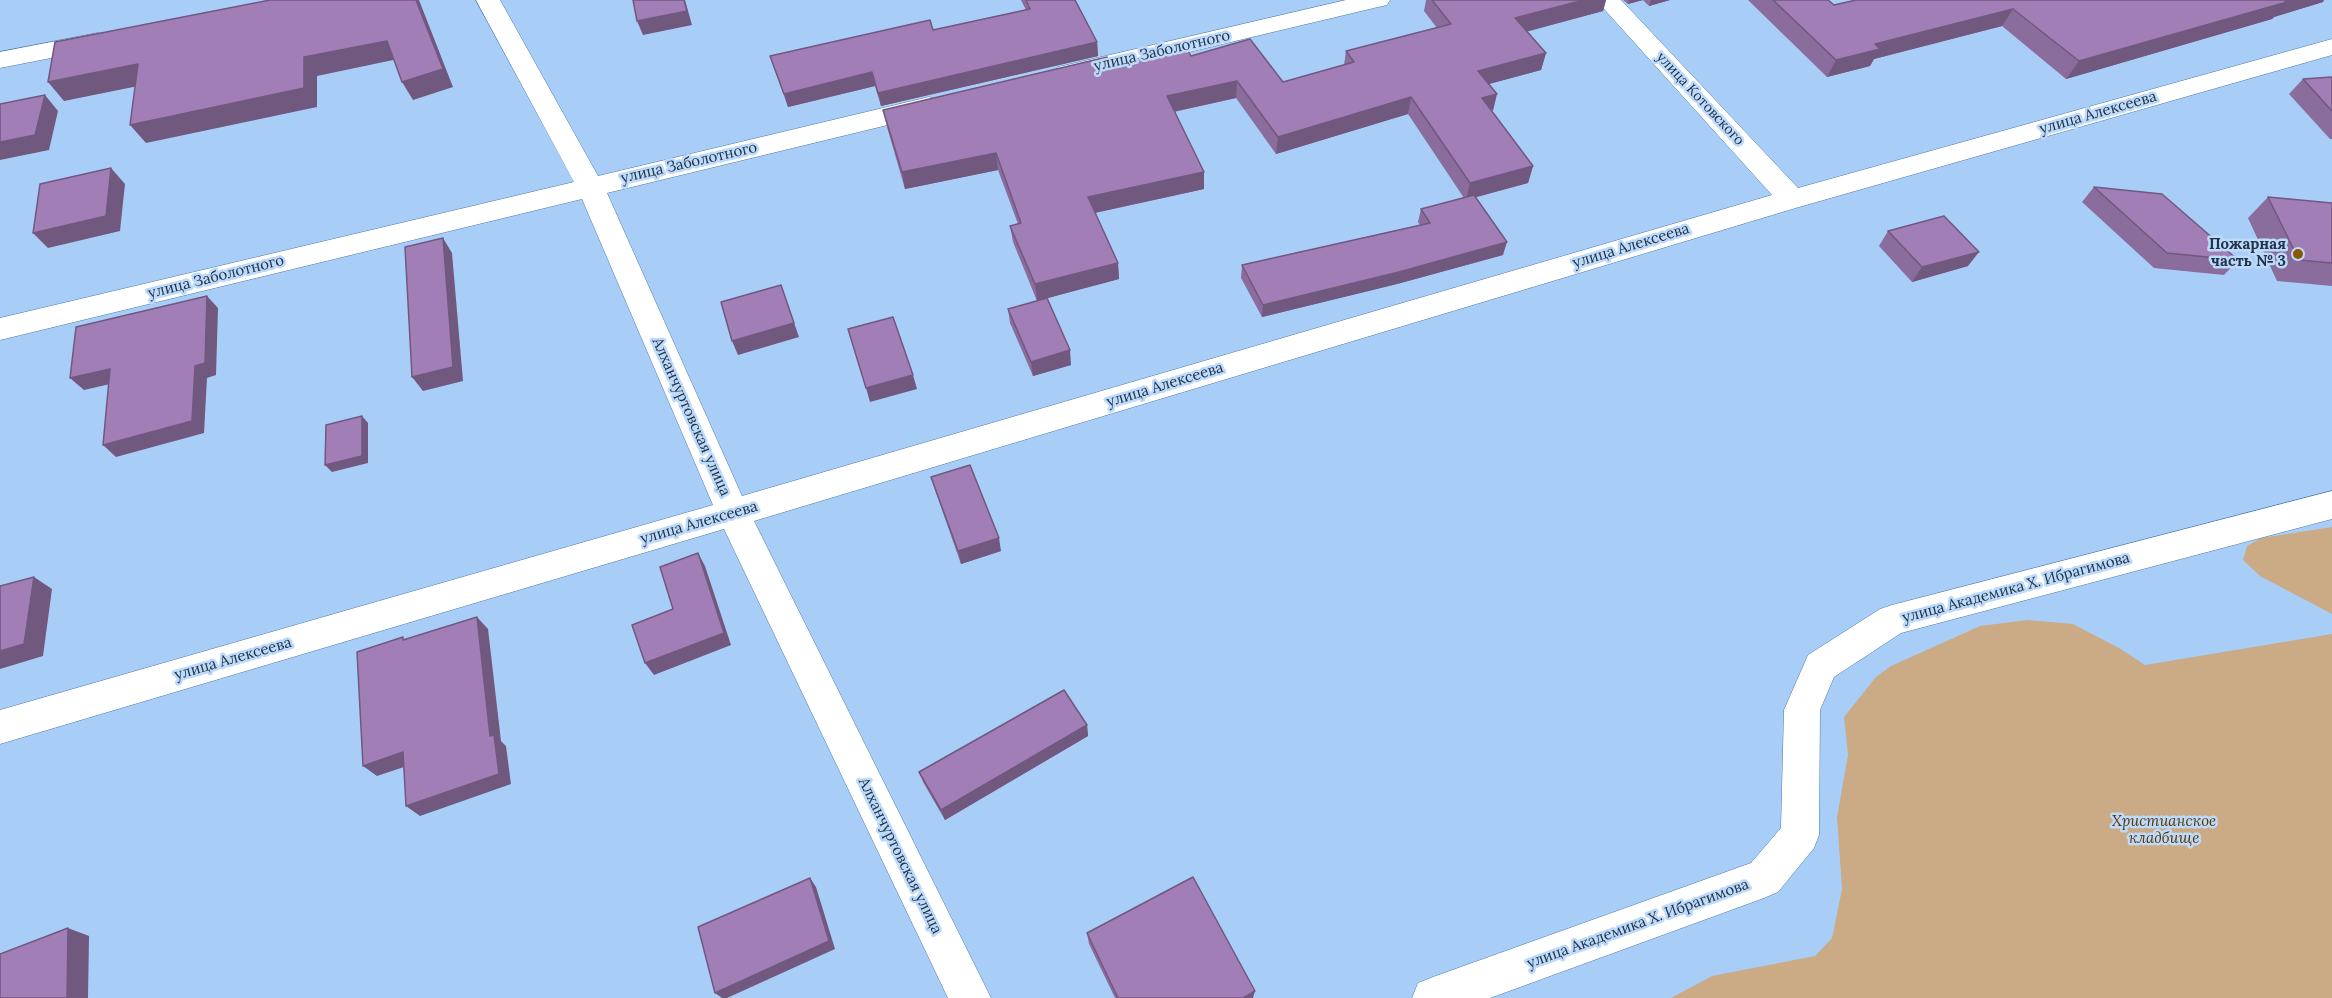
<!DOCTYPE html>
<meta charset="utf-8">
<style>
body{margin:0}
canvas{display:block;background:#a8cef8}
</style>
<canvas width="2332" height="998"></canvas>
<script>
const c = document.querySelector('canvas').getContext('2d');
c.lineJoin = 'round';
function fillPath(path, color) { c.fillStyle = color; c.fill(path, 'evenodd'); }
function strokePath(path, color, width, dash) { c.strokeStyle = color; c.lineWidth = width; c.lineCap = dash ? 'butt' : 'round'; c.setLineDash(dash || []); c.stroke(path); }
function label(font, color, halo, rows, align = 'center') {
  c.font = font + ' Lora,serif'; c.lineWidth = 5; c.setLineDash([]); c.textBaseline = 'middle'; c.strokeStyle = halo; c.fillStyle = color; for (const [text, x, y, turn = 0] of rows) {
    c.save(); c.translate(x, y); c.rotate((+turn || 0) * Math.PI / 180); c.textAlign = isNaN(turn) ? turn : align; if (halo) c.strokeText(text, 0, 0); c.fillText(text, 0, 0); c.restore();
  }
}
const green = new Path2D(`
 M 2332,527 L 2332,614 L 2260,576 L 2243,560 L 2247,546 L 2261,538 Z
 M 2028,620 L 2073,624 L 2119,648 L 2145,665 L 2332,634 L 2332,998 L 1671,998 L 1712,976 L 1815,956 L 1832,938 L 1842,889 L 1837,817 L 1848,755 L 1844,717 L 1876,677 L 1891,666 L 1980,626 Z`);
const minor = new Path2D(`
 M 476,0 L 500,0 L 598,176 L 929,97 L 938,100 L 942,106 L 938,112 L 929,115 L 607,193 L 742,496 L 1772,195 L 1596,0 L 1621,0 L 1798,188 L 2332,39 L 2332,55 L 1799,207 L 754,521 L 991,998 L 948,998 L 724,529 L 0,744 L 0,710 L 713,505 L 582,199 L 0,340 L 0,318 L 574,182 Z
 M 1346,0 L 1390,0 L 1387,5 L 1378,7 L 1067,81 L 1058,79 L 1054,73 L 1058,67 L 1067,65 Z
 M 98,33 L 107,35 L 110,41 L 107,47 L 0,68 L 0,52 Z
 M 2332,491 L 2332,519 L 1901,633 L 1834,677 L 1820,710 L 1819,835 L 1814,848 L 1778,892 L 1764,898 L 1490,998 L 1412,998 L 1418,983 L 1433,977 L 1751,863 L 1781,828 L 1784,710 L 1808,655 L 1880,609 L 1892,605 Z`);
const wall = new Path2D(`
 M 1021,0 L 1075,0 L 1097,42 L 1098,56 L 881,106 L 875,86 L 788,107 L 770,56 L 933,30 L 1026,10 Z
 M 1426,0 L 1606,0 L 1603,11 L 1527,31 L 1546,53 L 1541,70 L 1489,84 L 1492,111 L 1533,166 L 1528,183 L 1475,197 L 1503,255 L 1397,284 L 1262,317 L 1241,278 L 1242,265 L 1420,225 L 1418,222 L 1421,209 L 1464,198 L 1408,114 L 1276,154 L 1236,98 L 1174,112 L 1204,189 L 1095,213 L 1118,263 L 1119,279 L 1047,298 L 1071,365 L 1033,376 L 1010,323 L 1008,309 L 1037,301 L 1013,242 L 1010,226 L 1018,224 L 998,170 L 905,189 L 887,127 L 883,110 L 1110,64 L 1191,56 L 1283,82 L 1344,65 L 1346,51 L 1437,28 L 1424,11 Z
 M 1623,0 L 1643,0 L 1628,4 Z
 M 1643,0 L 1670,0 L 1649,6 Z
 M 1748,0 L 1828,0 L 1834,5 L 1856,0 L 2324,0 L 2323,2 L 2274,17 L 2272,19 L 2066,79 L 2002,26 L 1874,59 L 1870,66 L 1827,77 Z
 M 2332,77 L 2332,139 L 2330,139 L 2289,94 L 2303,79 Z
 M 2094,187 L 2238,260 L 2224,275 L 2154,268 L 2082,202 Z
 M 2268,197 L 2332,203 L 2332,286 L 2277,281 L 2248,218 Z
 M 1888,231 L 1968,266 L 1912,282 L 1879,246 Z
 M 931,477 L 1001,551 L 961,564 L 935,490 Z
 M 1087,725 L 1088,736 L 945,820 L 923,782 L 919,772 Z
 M 1087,933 L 1253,998 L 1115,998 L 1089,944 Z`);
const shadedWall = new Path2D(`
 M 416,0 L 419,0 L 453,87 L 413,100 L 402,82 Z
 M 684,0 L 685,0 L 692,25 L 643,35 L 637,21 Z
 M 1584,0 L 1606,0 L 1603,11 L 1511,36 L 1515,18 Z
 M 1629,0 L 1643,0 L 1628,4 Z
 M 1651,0 L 1670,0 L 1649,6 Z
 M 2287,0 L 2324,0 L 2323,2 L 2274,17 L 2272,19 L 2066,79 L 2079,61 Z
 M 2013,9 L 2002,26 L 1874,59 L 1870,66 L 1827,77 L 1836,60 L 1875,44 Z
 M 387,41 L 398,59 L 317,76 L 317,107 L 146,143 L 130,125 L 304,57 Z
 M 1097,42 L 1098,56 L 881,106 L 878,93 Z
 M 1546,53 L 1541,70 L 1474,88 L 1478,71 Z
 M 138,64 L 153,83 L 64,101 L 48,82 Z
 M 872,72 L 875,86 L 788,107 L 784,94 Z
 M 1237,81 L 1236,98 L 1167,113 L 1167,96 Z
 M 1497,94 L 1493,111 L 1482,98 Z
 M 45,95 L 58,111 L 49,150 L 0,160 L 0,142 Z
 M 1411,97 L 1408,114 L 1276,154 L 1278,137 Z
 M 996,153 L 998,170 L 905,189 L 902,172 Z
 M 1533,166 L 1528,183 L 1466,200 L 1470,183 Z
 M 111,168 L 125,184 L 120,231 L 48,248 L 33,233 Z
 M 1204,172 L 1204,189 L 1089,214 L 1088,197 Z
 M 443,238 L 452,253 L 463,381 L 423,391 L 412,377 Z
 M 1507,242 L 1503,255 L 1397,284 L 1262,317 L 1263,305 Z
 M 1979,252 L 1968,266 L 1912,282 L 1922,267 Z
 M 1118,263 L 1119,279 L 1037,301 L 1035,284 Z
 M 781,285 L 799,337 L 738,355 L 732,341 Z
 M 207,296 L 218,308 L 216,375 L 207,378 L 204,433 L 116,457 L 103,445 L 195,366 Z
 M 1070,350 L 1071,365 L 1033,376 L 1031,362 Z
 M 110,369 L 123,381 L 84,390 L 70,378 Z
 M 913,375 L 917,389 L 870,402 L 866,388 Z
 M 362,416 L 368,423 L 368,463 L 332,472 L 325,465 Z
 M 999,538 L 1001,551 L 961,564 L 958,551 Z
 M 698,553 L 705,566 L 731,645 L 654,675 L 645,663 L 724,633 Z
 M 34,577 L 52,589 L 43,656 L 0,669 L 0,651 Z
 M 477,617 L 488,629 L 501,741 L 506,746 L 511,784 L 420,816 L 406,806 L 490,736 Z
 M 1087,725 L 1088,736 L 945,820 L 941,810 Z
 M 403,752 L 416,763 L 377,776 L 363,766 Z
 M 810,878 L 816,887 L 835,949 L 727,998 L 722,998 L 715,993 Z
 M 68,928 L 89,936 L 88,998 L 67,998 Z
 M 1255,991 L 1253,998 L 1243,998 Z`);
const building = new Path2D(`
 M 270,0 L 416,0 L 443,69 L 402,82 L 387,41 L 304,57 L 304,88 L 130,125 L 138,64 L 48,82 L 55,42 Z
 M 633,0 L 684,0 L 687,11 L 637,21 Z
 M 1026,0 L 1075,0 L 1097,42 L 878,93 L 872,72 L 784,94 L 770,56 L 930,20 L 933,30 L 1030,9 Z
 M 1432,0 L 1584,0 L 1515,18 L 1546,53 L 1478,71 L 1497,94 L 1482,98 L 1533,166 L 1470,183 L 1411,97 L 1278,137 L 1237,81 L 1167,96 L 1204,172 L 1088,197 L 1118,263 L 1035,284 L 1010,226 L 1021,223 L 996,153 L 902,172 L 883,110 L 1107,57 L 1110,64 L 1187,49 L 1191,56 L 1250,39 L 1283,82 L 1354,62 L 1346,51 L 1451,24 Z
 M 1773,0 L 1828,0 L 1834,5 L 1856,0 L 2287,0 L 2285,1 L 2287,2 L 2079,61 L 2013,9 L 1875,44 L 1880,49 L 1836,60 Z
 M 2332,77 L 2332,111 L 2303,79 Z
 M 45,95 L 35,135 L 0,142 L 0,104 Z
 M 111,168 L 106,216 L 33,233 L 40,184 Z
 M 2094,187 L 2162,194 L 2238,260 L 2167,253 Z
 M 1474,195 L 1507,242 L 1399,272 L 1263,305 L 1242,265 L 1430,223 L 1421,209 Z
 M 2268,197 L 2332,203 L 2332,263 L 2299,260 Z
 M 1944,216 L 1979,252 L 1922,267 L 1888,231 Z
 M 443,238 L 453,367 L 412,377 L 405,247 Z
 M 781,285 L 794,323 L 732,341 L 721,302 Z
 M 207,296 L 205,363 L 195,366 L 192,421 L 103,445 L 110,369 L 70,378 L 76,327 Z
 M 1047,298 L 1070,350 L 1031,362 L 1008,309 Z
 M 893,317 L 913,375 L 866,388 L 848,329 Z
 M 362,416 L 362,456 L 325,465 L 326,425 Z
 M 970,465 L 999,538 L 958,551 L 931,477 Z
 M 698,553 L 724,633 L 645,663 L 632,625 L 673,609 L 660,567 Z
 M 34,577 L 24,644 L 0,651 L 0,586 Z
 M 477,617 L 490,736 L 494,735 L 499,774 L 406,806 L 403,752 L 363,766 L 357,652 L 403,637 L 403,640 Z
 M 1064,690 L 1087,725 L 941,810 L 919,772 Z
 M 1193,877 L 1255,991 L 1243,998 L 1118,998 L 1087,933 Z
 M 810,878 L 829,941 L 715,993 L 698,927 Z
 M 68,928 L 67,998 L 0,998 L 0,954 Z`);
const markers = [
 [2298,254,6,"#895800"]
];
const farStreetnames = [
 ["улица Котовского",1700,99,47]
];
const streetNames = [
 ["улица Заболотного",1162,51,-13],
 ["улица Алексеева",2098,113,-16],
 ["улица Заболотного",689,163,-13],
 ["улица Алексеева",1631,246,-17],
 ["улица Заболотного",216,277,-14],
 ["улица Алексеева",1165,385,-17],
 ["Алханчуртовская улица",691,417,66],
 ["улица Алексеева",699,523,-16],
 ["улица Академика Х. Ибрагимова",2016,588,-15],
 ["улица Алексеева",233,659,-16],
 ["Алханчуртовская улица",900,856,64],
 ["улица Академика Х. Ибрагимова",1638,924,-20]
];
const poiNames = [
 ["Пожарная",2286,245],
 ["часть № 3",2286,262]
];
const parkNames = [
 ["Христианское",2164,822],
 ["кладбище",2164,839]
];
fillPath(green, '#caab85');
strokePath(minor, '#4d79a9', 1);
fillPath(minor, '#fff');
fillPath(wall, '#8a6c9d');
fillPath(shadedWall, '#71587f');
fillPath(building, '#a17eb6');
strokePath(building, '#71587f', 1.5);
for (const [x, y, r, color] of markers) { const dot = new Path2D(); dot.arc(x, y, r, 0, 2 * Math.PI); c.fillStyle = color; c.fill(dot); strokePath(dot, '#bedafa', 2); }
label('14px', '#203348', '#bedafa', farStreetnames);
label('15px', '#203348', '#bedafa', streetNames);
label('bold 15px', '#203348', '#bedafa', poiNames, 'right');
label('italic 15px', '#583600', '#bedafa', parkNames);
</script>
